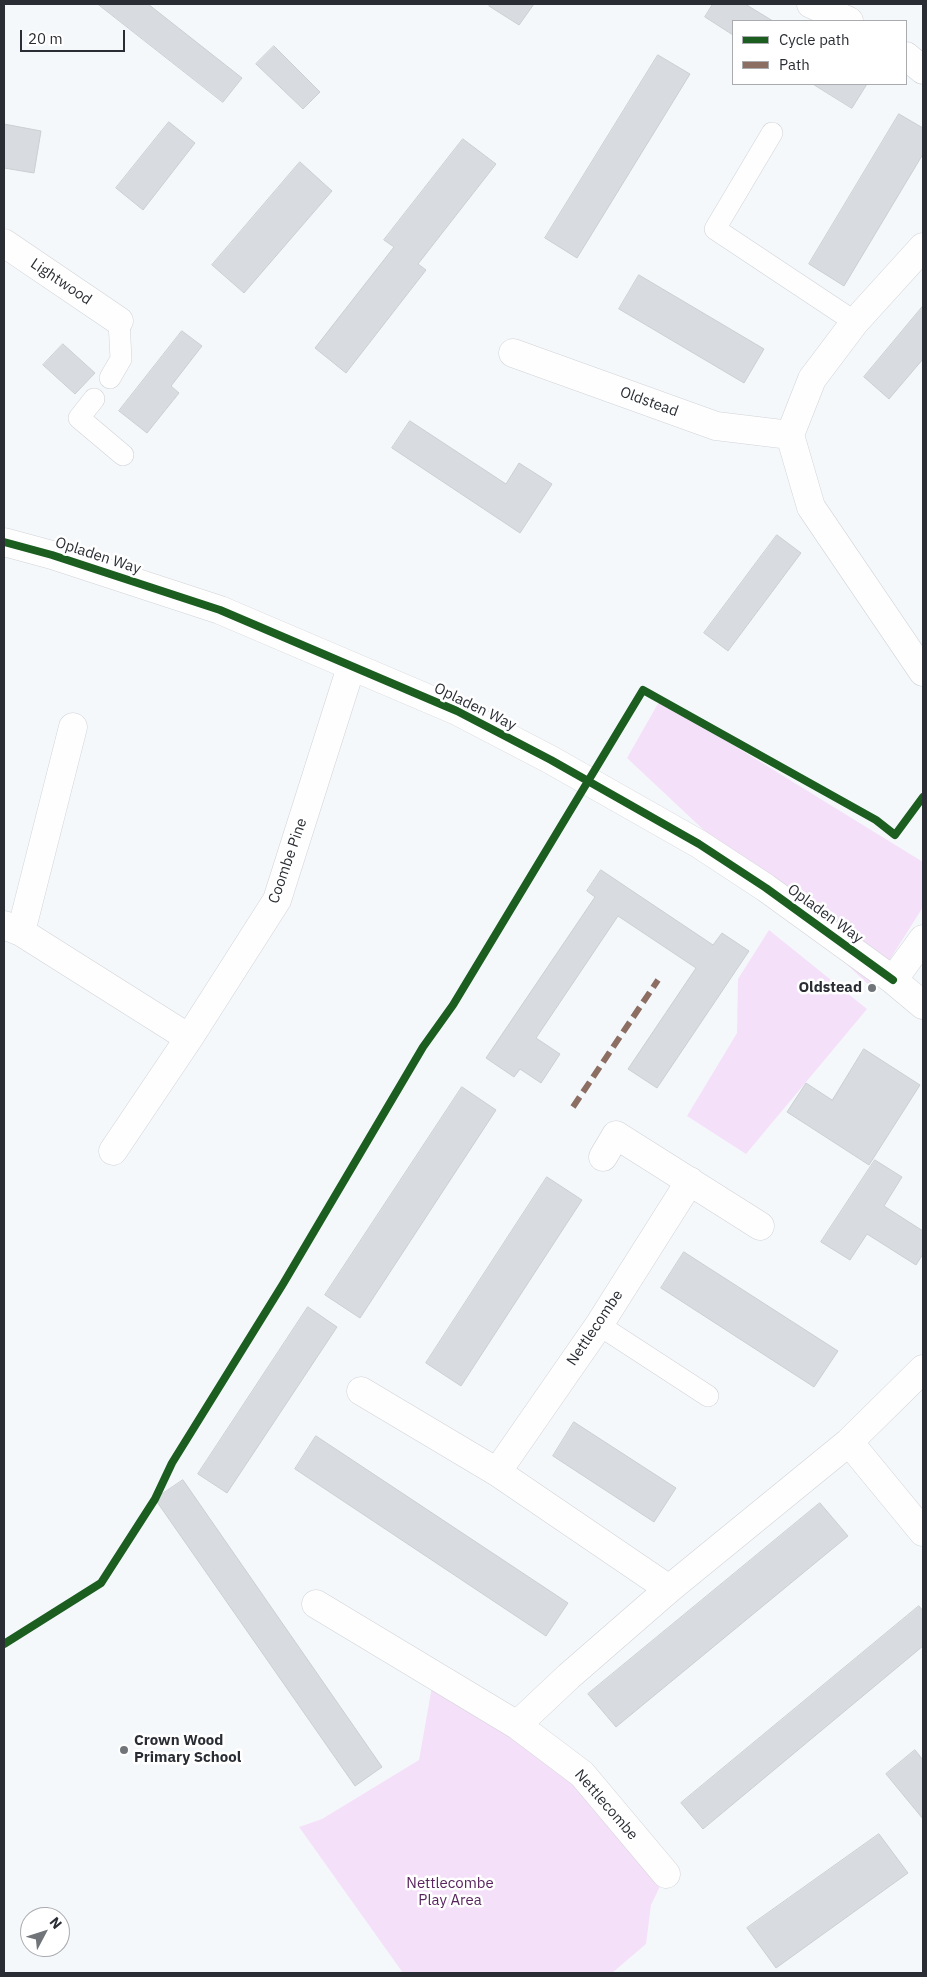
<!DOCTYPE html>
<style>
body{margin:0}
#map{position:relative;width:927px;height:1977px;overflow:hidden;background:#f5f8fb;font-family:"IBM Plex Sans",sans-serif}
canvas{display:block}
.frame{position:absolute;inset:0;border:5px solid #2a2e34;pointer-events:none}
.legend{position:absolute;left:732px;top:20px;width:175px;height:65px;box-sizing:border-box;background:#fff;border:1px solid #aaabae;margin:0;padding:6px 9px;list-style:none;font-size:15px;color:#2a2e34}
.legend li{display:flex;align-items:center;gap:10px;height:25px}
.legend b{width:25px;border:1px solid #aaabae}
.north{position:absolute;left:20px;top:1907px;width:50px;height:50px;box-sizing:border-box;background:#fff;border:1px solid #aaabae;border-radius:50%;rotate:50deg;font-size:14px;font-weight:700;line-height:20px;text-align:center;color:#2a2e34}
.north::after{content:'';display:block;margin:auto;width:18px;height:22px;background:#71757a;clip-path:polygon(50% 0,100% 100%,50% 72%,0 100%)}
.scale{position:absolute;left:20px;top:30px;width:105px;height:22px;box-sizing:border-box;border:2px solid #2a2e34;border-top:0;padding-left:6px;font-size:15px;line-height:18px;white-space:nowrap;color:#2a2e34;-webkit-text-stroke:4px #fff;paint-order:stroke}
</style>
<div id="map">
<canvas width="927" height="1977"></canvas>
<div class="frame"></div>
<ul class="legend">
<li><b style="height:6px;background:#1b5e20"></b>Cycle path</li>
<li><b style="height:6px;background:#8d6e63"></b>Path</li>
</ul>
<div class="north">N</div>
<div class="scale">20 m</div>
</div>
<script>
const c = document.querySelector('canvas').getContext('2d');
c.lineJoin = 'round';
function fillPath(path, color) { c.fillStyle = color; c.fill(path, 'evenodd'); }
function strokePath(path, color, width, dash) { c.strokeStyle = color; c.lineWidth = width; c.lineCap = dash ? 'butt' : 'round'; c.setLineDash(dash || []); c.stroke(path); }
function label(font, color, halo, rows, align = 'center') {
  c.font = font + ' "IBM Plex Sans",sans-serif'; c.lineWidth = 5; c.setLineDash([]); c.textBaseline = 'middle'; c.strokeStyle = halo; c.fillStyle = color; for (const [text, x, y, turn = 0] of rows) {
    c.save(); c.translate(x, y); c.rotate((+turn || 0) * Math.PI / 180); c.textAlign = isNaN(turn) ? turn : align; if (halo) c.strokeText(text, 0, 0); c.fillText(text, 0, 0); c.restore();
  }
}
const green = new Path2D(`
 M 660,700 L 923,862 L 923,907 L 872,988 L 627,758 Z
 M 769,930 L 867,1009 L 746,1154 L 687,1116 L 737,1033 L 738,979 Z
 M 434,1675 L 517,1725 L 666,1874 L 651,1905 L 646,1944 L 612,1973 L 403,1973 L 299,1827 L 322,1819 L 419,1760 Z`);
const building = new Path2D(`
 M 98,4 L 148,4 L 242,78 L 223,102 Z
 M 491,4 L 534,4 L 519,25 L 489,6 Z
 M 713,4 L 745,4 L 773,21 L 733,21 L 733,35 L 705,17 Z
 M 274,46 L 320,92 L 303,109 L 256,64 Z
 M 658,55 L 690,74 L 577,258 L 545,238 Z
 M 813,84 L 867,84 L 852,108 Z
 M 899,114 L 923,128 L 923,154 L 844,286 L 809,264 Z
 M 169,122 L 195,143 L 143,210 L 116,188 Z
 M 4,124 L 41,131 L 34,173 L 4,168 Z
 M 463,139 L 496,164 L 418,264 L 426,270 L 346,373 L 315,348 L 394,247 L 384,240 Z
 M 300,162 L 332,191 L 244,293 L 212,265 Z
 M 639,275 L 764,349 L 744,383 L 619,309 Z
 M 923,306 L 923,359 L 889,399 L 864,377 Z
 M 182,331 L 202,346 L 171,386 L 179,393 L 147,433 L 119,411 Z
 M 63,344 L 95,373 L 75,394 L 43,365 Z
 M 410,421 L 506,484 L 519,463 L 552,484 L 520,533 L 392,448 Z
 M 777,535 L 801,553 L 728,651 L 704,633 Z
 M 601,870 L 713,945 L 722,933 L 749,951 L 657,1088 L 628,1069 L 696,968 L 618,916 L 536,1038 L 560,1054 L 541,1083 L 520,1069 L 514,1077 L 486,1058 L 595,897 L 587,891 Z
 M 864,1049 L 920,1085 L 869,1165 L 787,1112 L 806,1083 L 832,1100 Z
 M 462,1087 L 496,1110 L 360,1318 L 325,1295 Z
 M 875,1160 L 902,1177 L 884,1206 L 923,1231 L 923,1254 L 916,1265 L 867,1234 L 850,1260 L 821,1242 Z
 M 547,1177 L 582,1200 L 461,1386 L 426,1363 Z
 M 684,1252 L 838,1351 L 814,1387 L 661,1288 Z
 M 308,1307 L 337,1327 L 227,1493 L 198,1474 Z
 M 574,1422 L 676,1488 L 654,1522 L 553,1456 Z
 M 316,1436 L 568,1603 L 546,1636 L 295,1469 Z
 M 183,1480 L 382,1767 L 355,1786 L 155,1499 Z
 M 820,1503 L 848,1536 L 616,1727 L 588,1694 Z
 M 919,1606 L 923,1611 L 923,1646 L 703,1829 L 681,1803 Z
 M 915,1750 L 923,1760 L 923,1819 L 886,1774 Z
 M 879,1834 L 908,1873 L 776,1968 L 747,1928 Z`);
const lane = new Path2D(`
 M 772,133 L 715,229 L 855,322
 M 110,378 L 121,359 L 119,321
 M 94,399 L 79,418 L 123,455
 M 599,1325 L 708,1396`);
const street = new Path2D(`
 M 811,4 L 849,21
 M 906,56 L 923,70
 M 4,243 L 119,321
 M 923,247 L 855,322 L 812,379 L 790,435 L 811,507 L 923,672
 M 513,353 L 716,426 L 790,435
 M 4,542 L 52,555 L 220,610 L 457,711 L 551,760 L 699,844 L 766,888 L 893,980 L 923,1005
 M 4,925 L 21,932 L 189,1038
 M 21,932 L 73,727
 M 893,980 L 923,939
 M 113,1151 L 189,1038 L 277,900 L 351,667
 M 603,1157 L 616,1135 L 760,1226
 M 361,1391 L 497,1472 L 669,1589
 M 849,1442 L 923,1532
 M 497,1472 L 599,1325 L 690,1181
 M 316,1604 L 517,1725 L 582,1774 L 666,1874
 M 517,1725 L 569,1676 L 669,1589 L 849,1442 L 923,1369`);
const quiet = new Path2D(`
 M 573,1107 L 658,980`);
const cycleway = new Path2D(`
 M 4,542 L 52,555 L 220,610 L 457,711 L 551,760 L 699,844 L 766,888 L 893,980
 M 4,1644 L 101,1583 L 155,1499 L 172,1463 L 283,1284 L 423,1047 L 453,1005 L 643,690 L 876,820 L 895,835 L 923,797`);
const markers = [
 [872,988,5,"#71757a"],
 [124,1750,5,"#71757a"]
];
const streetNames = [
 ["Lightwood",61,282,34],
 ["Oldstead",649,402,20],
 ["Opladen Way",98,556,18],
 ["Opladen Way",475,707,26],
 ["Coombe Pine",288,861,-71],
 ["Opladen Way",825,914,36],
 ["Nettlecombe",595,1328,-56],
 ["Nettlecombe",606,1805,49]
];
const poiNames = [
 ["Oldstead",862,988],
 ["Crown Wood",134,1741,"left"],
 ["Primary School",134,1758,"left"]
];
const parkNames = [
 ["Nettlecombe",450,1884],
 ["Play Area",450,1901]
];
fillPath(green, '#f5e0f9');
fillPath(building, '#d8dce0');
strokePath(building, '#cacfd2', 1);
strokePath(lane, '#d0d3d7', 22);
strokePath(street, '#d0d3d7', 29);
strokePath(lane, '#fefefe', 21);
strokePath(street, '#fefefe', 28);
strokePath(quiet, '#8d6e63', 6, [12, 6]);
strokePath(cycleway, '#1b5e20', 8);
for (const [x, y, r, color] of markers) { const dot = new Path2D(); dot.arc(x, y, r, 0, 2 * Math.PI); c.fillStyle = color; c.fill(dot); strokePath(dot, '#fff', 2); }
label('15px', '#2a2e34', '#fff', streetNames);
label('bold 15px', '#2a2e34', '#fff', poiNames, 'right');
label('15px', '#59255e', '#fff', parkNames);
</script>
